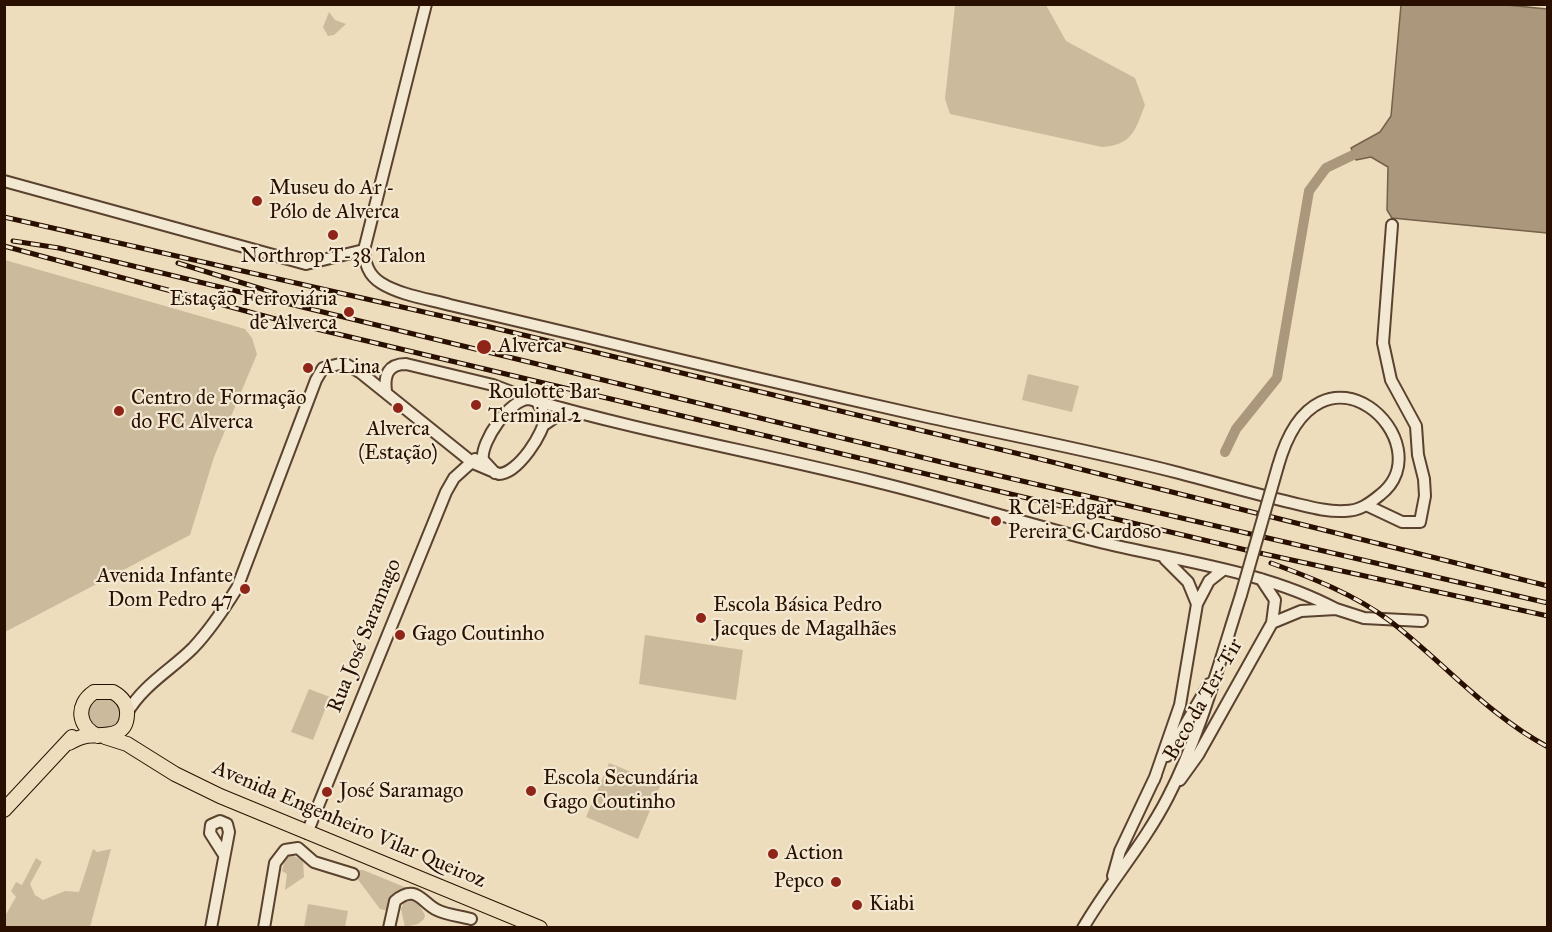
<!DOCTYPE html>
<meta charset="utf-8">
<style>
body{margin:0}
#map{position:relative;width:1552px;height:932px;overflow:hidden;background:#edddbc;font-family:"IM FELL Great Primer",serif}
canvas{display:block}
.frame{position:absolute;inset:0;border:6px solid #290f00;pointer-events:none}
</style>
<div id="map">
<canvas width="1552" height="932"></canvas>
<div class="frame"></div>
</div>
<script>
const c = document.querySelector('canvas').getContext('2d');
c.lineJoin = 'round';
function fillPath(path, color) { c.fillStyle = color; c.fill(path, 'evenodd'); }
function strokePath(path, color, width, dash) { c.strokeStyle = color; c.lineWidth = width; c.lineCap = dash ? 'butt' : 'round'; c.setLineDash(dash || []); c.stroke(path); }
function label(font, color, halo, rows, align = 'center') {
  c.font = font + ' "IM FELL Great Primer",serif'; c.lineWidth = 4.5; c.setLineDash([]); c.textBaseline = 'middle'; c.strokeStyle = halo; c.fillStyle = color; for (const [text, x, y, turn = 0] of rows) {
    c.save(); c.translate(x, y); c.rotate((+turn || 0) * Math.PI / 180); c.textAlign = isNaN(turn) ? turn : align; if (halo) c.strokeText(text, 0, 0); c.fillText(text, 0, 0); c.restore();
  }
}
const green = new Path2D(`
 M 1046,5 L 1066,41 L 1135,78 L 1145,105 C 1135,131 1132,145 1102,147 L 950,114 L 945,99 L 955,5 Z
 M 329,12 L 335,20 L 346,24 L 334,35 L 328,36 L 323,27 Z
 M 5,260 L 245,329 L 252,338 L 257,354 L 214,457 L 190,535 L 5,632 Z
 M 1028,374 L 1079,386 L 1072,412 L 1022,400 Z
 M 645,635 L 743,650 L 736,700 L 639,684 Z
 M 309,689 L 330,697 L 313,740 L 291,732 Z
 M88 713a16 16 0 1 1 32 0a16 16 0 1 1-32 0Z
 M 609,763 L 661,784 L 638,839 L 586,817 Z
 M 93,849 L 97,852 L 111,849 L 90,927 L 5,927 L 5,916 L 16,897 L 11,891 L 16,882 L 22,885 L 36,858 L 42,862 L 30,884 L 35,895 L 43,900 L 65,891 L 79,892 Z
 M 291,855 L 303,860 L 304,877 L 285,890 L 287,874 L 282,871 L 285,858 Z
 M 359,870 L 363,870 L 407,888 L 389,911 L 380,909 L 356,877 Z
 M 405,900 L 416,900 L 425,915 L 424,919 L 418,924 L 405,927 L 401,909 Z
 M 308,904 L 348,911 L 345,927 L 304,927 Z`);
const water = new Path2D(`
 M 1507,5 L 1547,9 L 1547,233 L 1392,218 L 1387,210 L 1388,167 L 1371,157 L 1356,160 L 1351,148 L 1380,132 L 1391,116 L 1401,5 Z`);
const canal = new Path2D(`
 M 1225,452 L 1236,429 L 1277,378 L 1309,191 L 1326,168 L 1353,155`);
const minor = new Path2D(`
 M 426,4 L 364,250 C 365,263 368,275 381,283 C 400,295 428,299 450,305 C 492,315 535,325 577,335 C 692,363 807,390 923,416 C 1008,435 1094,451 1179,473 C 1217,483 1255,494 1293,503 C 1310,507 1327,512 1345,511 C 1359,511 1369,504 1380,495 C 1446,444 1319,321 1278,466
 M 4,181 L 306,264 L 364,250
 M 386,391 C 384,375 388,364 406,364 L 493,385 L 527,398
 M 544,425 L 557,416 L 573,413
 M 495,473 L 483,460 C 480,442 510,399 529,399 C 642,432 761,453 877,482 C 951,500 1023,523 1096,541 C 1176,561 1263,570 1336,609
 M 1366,505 L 1402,522 L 1420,522 L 1425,496 L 1424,479 L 1418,455 L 1416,426 L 1391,380 L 1383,343 L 1392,225
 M 1197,604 L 1209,581 L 1223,570
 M 1272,623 L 1301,611 L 1336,609 L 1364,618 L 1422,621
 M 127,713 C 143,685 171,670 193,648 C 210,630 224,609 237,588 L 316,380 L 323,368 L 344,363 L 361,373 L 473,463 L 499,474 C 517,474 545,433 545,416 L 537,402
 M 1167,756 L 1209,684
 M 1154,780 L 1180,705 L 1197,604 L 1188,582 L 1165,559
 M 1180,780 L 1198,755 L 1272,623 L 1275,600 L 1261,579
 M 307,833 L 446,492 L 454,478 L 475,459
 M 1113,876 L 1120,851 L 1156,775
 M 211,928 L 229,832 L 227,824 L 220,821 L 211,825 L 210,833 L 224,855
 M 264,928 L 275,863 L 285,850 L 298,848 L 314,862 L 353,874
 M 389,928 L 395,901 C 416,883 422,903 437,910 C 447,915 460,916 471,919
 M 1083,928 C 1109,883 1144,844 1168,797 C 1201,733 1219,663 1241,595`);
const major = new Path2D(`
 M 105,737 L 127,744 L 175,774 L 220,796 L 540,928
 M 69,743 C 74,740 80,737 86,736 C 103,734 126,739 127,715 C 128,704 122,697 113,692 L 94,692 C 75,705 78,727 98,736
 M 4,810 L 72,737`);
const rail = new Path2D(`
 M 4,217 L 486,326 L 1032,457 L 1548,586
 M 13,241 L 59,248 L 966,468 L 1548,603
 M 4,246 L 283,321 L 1246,550 L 1548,616
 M 178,263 L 275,293
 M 1271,563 C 1312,578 1354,594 1390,621 C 1443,662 1488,715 1548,747`);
const minorBridge = new Path2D(`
 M 1241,595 L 1278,466`);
const markers = [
 [257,201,6,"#8f2418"],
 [333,235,6,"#8f2418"],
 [349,312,6,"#8f2418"],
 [484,347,8,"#8f2418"],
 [308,368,6,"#8f2418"],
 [476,405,6,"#8f2418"],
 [398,408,6,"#8f2418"],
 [119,411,6,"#8f2418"],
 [996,521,6,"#8f2418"],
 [245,589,6,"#8f2418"],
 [701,618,6,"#8f2418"],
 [400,635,6,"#8f2418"],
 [531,791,6,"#8f2418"],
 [327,792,6,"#8f2418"],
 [773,854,6,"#8f2418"],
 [836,882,6,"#8f2418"],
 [857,905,6,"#8f2418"]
];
const poiNames = [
 ["Museu do Ar -",269,189],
 ["Pólo de Alverca",269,213],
 ["Northrop T-38 Talon",333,257,"center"],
 ["Estação Ferroviária",337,300,"right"],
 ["de Alverca",337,324,"right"],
 ["Alverca",498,347],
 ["A Lina",320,368],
 ["Roulotte Bar",488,393],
 ["Terminal 2",488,417],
 ["Centro de Formação",131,399],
 ["do FC Alverca",131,423],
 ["Alverca",398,430,"center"],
 ["(Estação)",398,454,"center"],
 ["R Cel Edgar",1008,509],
 ["Pereira C Cardoso",1008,533],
 ["Avenida Infante",233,577,"right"],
 ["Dom Pedro 47",233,601,"right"],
 ["Escola Básica Pedro",713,606],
 ["Jacques de Magalhães",713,630],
 ["Gago Coutinho",412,635],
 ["Escola Secundária",543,779],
 ["Gago Coutinho",543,803],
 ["José Saramago",339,792],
 ["Action",785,854],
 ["Pepco",824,882,"right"],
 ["Kiabi",869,905]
];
const streetNames = [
 ["Rua José Saramago",365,636,-68],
 ["Beco da Ter-Tir",1204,700,-60],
 ["Avenida Engenheiro Vilar Queiroz",349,825,23]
];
fillPath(green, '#ccba9c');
fillPath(water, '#aa977c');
strokePath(water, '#76614a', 1.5);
strokePath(canal, '#aa977c', 10);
strokePath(minor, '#5a422f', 14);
strokePath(major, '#290f00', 16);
strokePath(minor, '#f3e9d3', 10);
strokePath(major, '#edddbc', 14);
strokePath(rail, '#290f00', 5);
strokePath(rail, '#f3e9d3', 3, [9]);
strokePath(minorBridge, '#5a422f', 14, []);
strokePath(minorBridge, '#f3e9d3', 10);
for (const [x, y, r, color] of markers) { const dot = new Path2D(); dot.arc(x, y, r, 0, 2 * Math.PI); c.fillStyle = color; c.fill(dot); strokePath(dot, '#f3e9d3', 2); }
label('21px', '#290f00', '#f3e9d3', poiNames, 'left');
label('21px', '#290f00', '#f3e9d3', streetNames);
</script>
